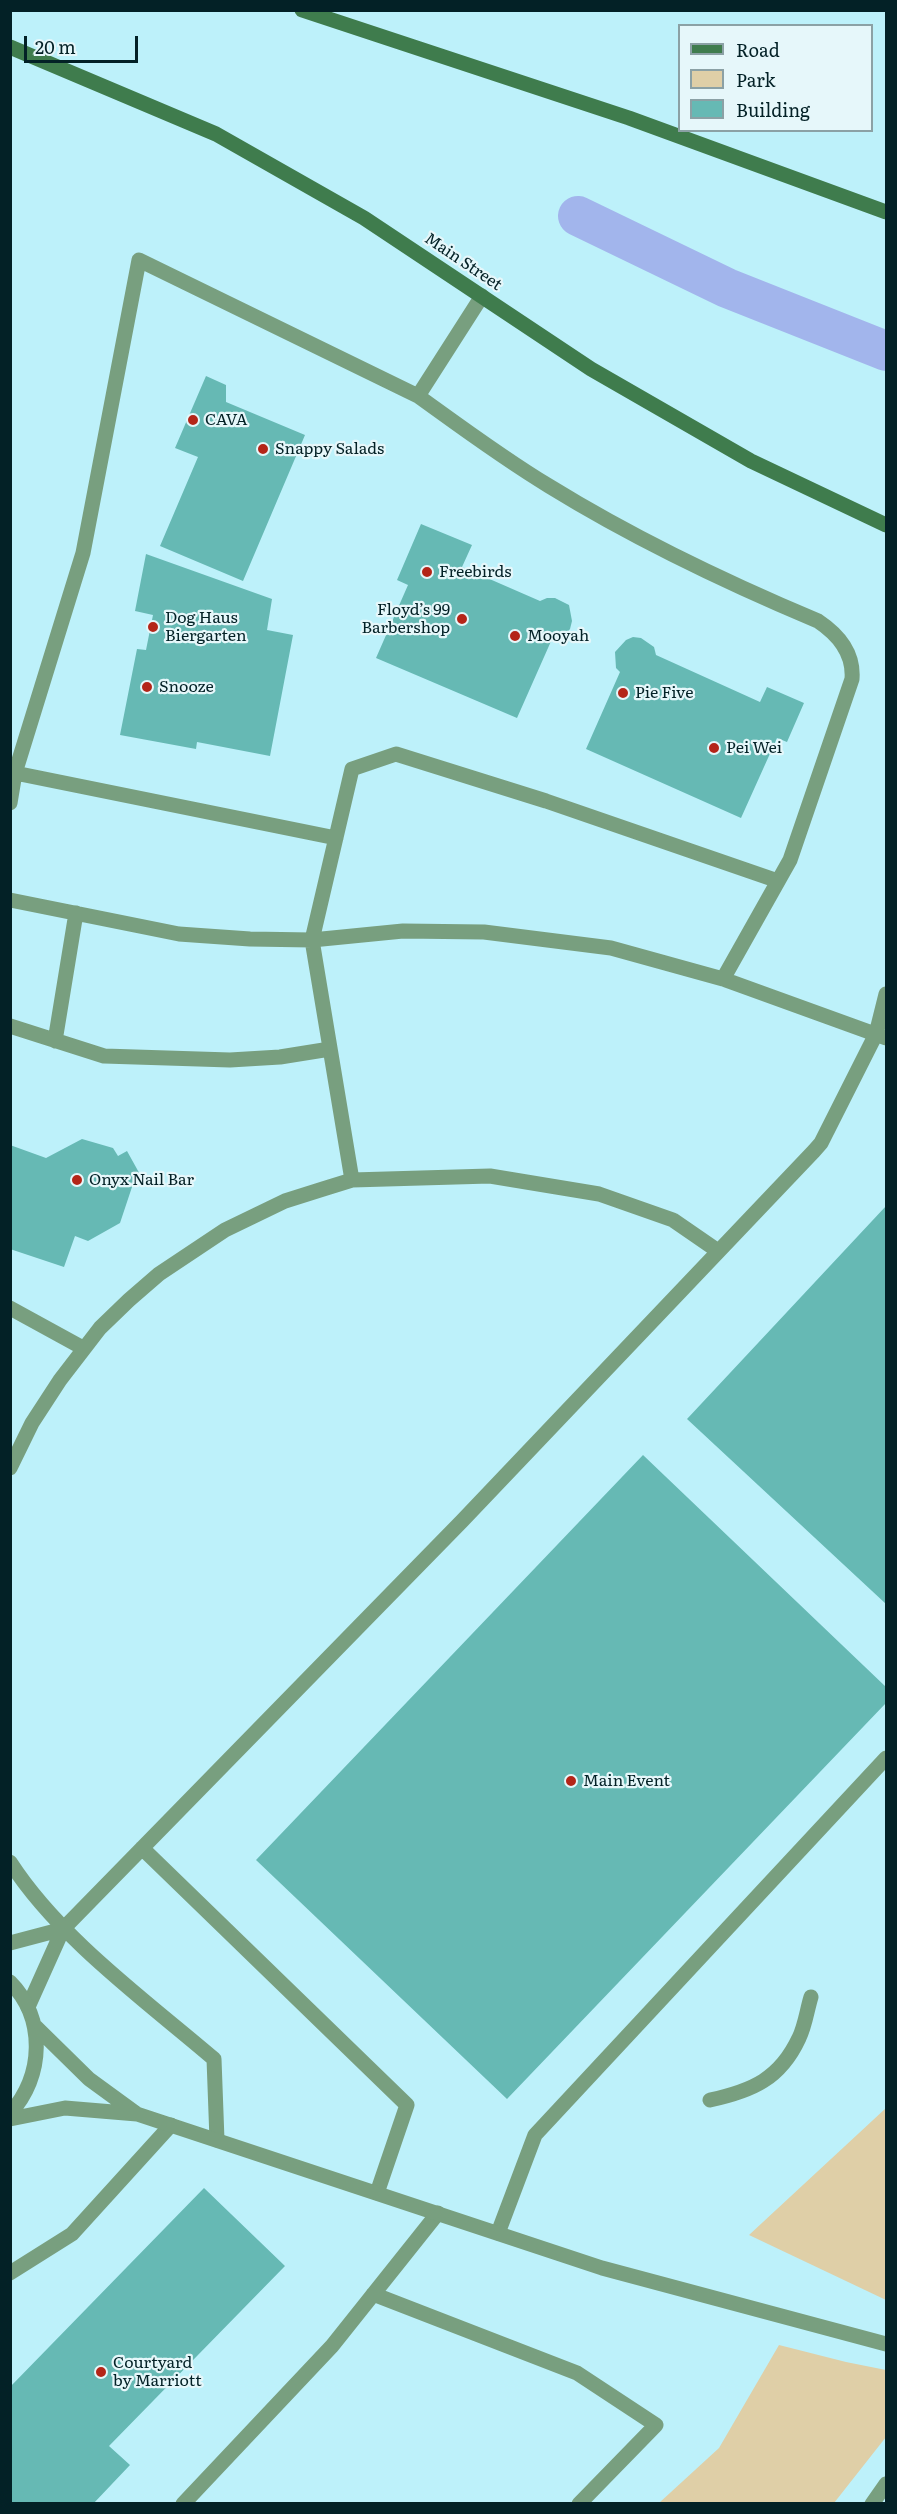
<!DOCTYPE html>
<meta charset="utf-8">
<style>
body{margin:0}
#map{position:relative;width:897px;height:2514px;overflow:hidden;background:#bdf1fa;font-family:Literata,serif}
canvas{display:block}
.frame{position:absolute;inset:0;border:12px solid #032126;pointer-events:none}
.legend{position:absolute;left:678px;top:24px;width:195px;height:108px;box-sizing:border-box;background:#e6f7fa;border:2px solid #8ba1a5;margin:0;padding:8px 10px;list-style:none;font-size:18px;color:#032126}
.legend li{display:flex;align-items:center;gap:12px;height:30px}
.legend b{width:30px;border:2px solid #8ba1a5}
.scale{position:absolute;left:24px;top:36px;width:114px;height:27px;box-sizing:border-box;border:3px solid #032126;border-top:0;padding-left:8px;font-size:18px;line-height:21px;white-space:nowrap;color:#032126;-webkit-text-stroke:4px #e6f7fa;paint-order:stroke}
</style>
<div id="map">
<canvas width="897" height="2514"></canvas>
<div class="frame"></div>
<ul class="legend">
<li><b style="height:8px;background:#3f7c4d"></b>Road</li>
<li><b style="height:16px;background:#dfcfa7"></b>Park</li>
<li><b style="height:16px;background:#66b9b4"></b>Building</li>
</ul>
<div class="scale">20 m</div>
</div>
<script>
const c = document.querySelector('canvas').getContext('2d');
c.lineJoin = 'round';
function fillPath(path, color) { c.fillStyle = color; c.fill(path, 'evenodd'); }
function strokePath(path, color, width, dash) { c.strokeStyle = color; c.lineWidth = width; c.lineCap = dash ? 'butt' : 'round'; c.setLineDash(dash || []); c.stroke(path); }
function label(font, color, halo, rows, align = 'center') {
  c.font = font + ' Literata,serif'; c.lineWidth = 4.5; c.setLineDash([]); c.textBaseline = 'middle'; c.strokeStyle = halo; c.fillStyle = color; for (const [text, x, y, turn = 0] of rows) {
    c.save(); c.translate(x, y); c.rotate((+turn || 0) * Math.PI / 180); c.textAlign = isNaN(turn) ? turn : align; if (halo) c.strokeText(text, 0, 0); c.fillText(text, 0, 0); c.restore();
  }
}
const green = new Path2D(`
 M 886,2108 L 886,2300 L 749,2235 Z
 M 779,2345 L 846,2362 L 886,2370 L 886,2437 L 834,2503 L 659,2503 L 719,2448 Z`);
const canal = new Path2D(`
 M 578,216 L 727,288 L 886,351`);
const building = new Path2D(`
 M 206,376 L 226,385 L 226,402 L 305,435 L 243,581 L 160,546 L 198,457 L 175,448 Z
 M 421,524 L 472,545 L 462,567 L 540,601 L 547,598 L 555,598 L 569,605 L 572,621 L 570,629 L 565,635 L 552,639 L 517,718 L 376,658 L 408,585 L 397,580 Z
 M 146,554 L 272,599 L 267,630 L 293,635 L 270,756 L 197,742 L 196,749 L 120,735 L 137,649 L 146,650 L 153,615 L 135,611 Z
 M 633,637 L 641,638 L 654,647 L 656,655 L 760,702 L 767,687 L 804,703 L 787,742 L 777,738 L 741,818 L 586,749 L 620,672 L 616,668 L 615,652 L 626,640 Z
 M 82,1139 L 113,1148 L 118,1156 L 127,1151 L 142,1178 L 133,1184 L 120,1223 L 88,1241 L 75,1236 L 64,1267 L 10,1249 L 10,1145 L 46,1158 Z
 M 886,1206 L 886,1604 L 687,1419 Z
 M 643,1455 L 886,1687 L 886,1703 L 507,2099 L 256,1860 Z
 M 204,2188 L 285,2266 L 109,2446 L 130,2465 L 93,2504 L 10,2504 L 10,2387 Z`);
const service = new Path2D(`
 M 482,296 L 418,396 C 461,427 504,459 549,486 C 635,539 725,582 818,621 C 839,635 854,653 852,679 L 790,860 L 723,979
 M 15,773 L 83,553 L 139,260 L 418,396
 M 10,803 L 15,773 L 336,838
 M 10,900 L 179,934 L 250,939 L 312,940 L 403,931 L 484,932 L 611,948 L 723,979 L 886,1038
 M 10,1026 L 104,1056 L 230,1060 L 280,1057 L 330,1049
 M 55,1041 L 76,913
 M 352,1180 L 312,940 L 352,769 L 396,754 L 546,801 L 778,881
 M 10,1308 L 83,1348
 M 10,1468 L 32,1423 L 60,1380 L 100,1328 L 129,1300 L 159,1274 L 225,1230 L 285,1201 L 323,1189 L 352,1180 L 490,1176 L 599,1194 L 673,1220 L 718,1251
 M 142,1848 L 407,2105 L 377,2193
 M 10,1862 C 59,1938 145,2000 214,2059 L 217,2140
 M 10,1943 L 63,1929
 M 28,2007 L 63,1929 L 462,1521 L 814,1151 L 821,1143 L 876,1034 L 886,994
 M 710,2100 C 752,2091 780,2079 799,2038 C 805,2026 807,2010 811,1997
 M 498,2233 L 535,2135 L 886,1758
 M 10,2273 L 72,2234 L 171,2125
 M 373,2294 L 577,2373 L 656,2425 L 579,2504
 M 183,2504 L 332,2346 L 438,2213`);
const minor = new Path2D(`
 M 10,1982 C 46,2018 44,2077 10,2113
 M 34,2025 L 89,2079 L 137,2114
 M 10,2119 L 65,2108 L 137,2114 L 602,2268 L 886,2344
 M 872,2504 L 886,2484`);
const secondary = new Path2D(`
 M 302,10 L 629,118 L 886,212
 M 10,47 L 216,134 L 364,218 L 591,369 L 751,461 L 886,525`);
const markers = [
 [193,420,6,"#b42518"],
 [263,449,6,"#b42518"],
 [427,572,6,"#b42518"],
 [462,619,6,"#b42518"],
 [153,627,6,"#b42518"],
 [515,636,6,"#b42518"],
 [147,687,6,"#b42518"],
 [623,693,6,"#b42518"],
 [714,748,6,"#b42518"],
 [77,1180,6,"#b42518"],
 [571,1781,6,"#b42518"],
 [101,2372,6,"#b42518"]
];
const streetNames = [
 ["Main Street",463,262,34]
];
const poiNames = [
 ["CAVA",205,420],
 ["Snappy Salads",275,449],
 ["Freebirds",439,572],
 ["Floyd’s 99",450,610,"right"],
 ["Barbershop",450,628,"right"],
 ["Dog Haus",165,618],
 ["Biergarten",165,636],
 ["Mooyah",527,636],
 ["Snooze",159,687],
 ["Pie Five",635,693],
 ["Pei Wei",726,748],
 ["Onyx Nail Bar",89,1180],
 ["Main Event",583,1781],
 ["Courtyard",113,2363],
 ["by Marriott",113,2381]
];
fillPath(green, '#dfcfa7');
strokePath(canal, '#a2b5ec', 40);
fillPath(building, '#66b9b4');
strokePath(service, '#789f7f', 15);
strokePath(minor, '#789f7f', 15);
strokePath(secondary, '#3f7c4d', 15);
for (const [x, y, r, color] of markers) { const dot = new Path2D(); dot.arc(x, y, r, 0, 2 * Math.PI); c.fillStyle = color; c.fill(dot); strokePath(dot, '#e6f7fa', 2); }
label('16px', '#032126', '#e6f7fa', streetNames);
label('16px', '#032126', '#e6f7fa', poiNames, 'left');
</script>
